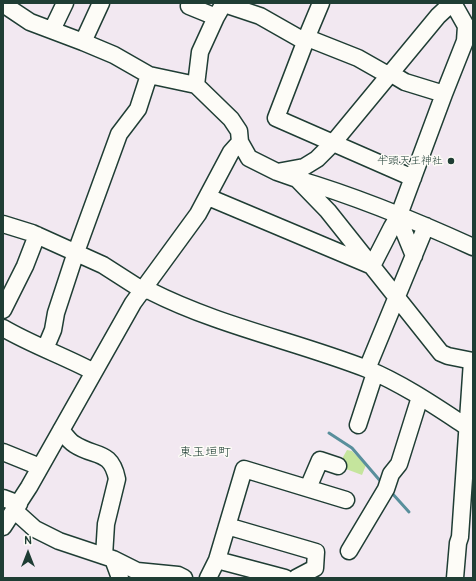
<!DOCTYPE html>
<meta charset="utf-8">
<style>
body{margin:0}
#map{position:relative;width:476px;height:581px;overflow:hidden;background:#f2e8f1;font-family:Pangolin,sans-serif}
canvas{display:block}
.frame{position:absolute;inset:0;border:4px solid #1f3d34;pointer-events:none}
.north{position:absolute;left:8px;top:533px;width:40px;height:40px;-webkit-text-stroke:3px #fdfcf7;paint-order:stroke;rotate:0deg;font-size:11px;font-weight:700;line-height:16px;text-align:center;color:#1f3d34}
.north::after{content:'';display:block;margin:auto;width:14px;height:18px;background:#1f3d34;clip-path:polygon(50% 0,100% 100%,50% 72%,0 100%)}
</style>
<div id="map">
<canvas width="476" height="581"></canvas>
<div class="frame"></div>
<div class="north">N</div>
</div>
<script>
const c = document.querySelector('canvas').getContext('2d');
c.lineJoin = 'round';
function fillPath(path, color) { c.fillStyle = color; c.fill(path, 'evenodd'); }
function strokePath(path, color, width, dash) { c.strokeStyle = color; c.lineWidth = width; c.lineCap = dash ? 'butt' : 'round'; c.setLineDash(dash || []); c.stroke(path); }
function label(font, color, halo, rows, align = 'center') {
  c.font = font + ' Pangolin,"Klee One",sans-serif'; c.lineWidth = 3; c.setLineDash([]); c.textBaseline = 'middle'; c.strokeStyle = halo; c.fillStyle = color; for (const [text, x, y, turn = 0] of rows) {
    c.save(); c.translate(x, y); c.rotate((+turn || 0) * Math.PI / 180); c.textAlign = isNaN(turn) ? turn : align; if (halo) c.strokeText(text, 0, 0); c.fillText(text, 0, 0); c.restore();
  }
}
const green = new Path2D(`
 M 347,450 L 352,451 L 366,465 L 362,475 L 338,466 Z`);
const stream = new Path2D(`
 M 329,433 L 352,448 L 382,483
 M 391,492 L 409,512`);
const minor = new Path2D(`
 M 190,3 L 189,6 L 216,17
 M 321,3 L 308,34 L 304,39 L 304,45 L 276,118 L 413,178
 M 3,4 L 30,22 L 83,42 L 114,55 L 149,75 L 196,85 L 231,119 L 239,131 L 240,142 L 249,158 L 277,172 L 297,179 L 328,211 L 441,353 L 448,356 L 473,361
 M 224,4 L 260,16 L 304,41
 M 52,30 L 65,3
 M 305,37 L 358,58 L 388,75
 M 83,42 L 101,3
 M 390,73 L 405,82 L 444,94
 M 196,85 L 200,52 L 216,17 L 224,3
 M 277,172 L 304,167 L 317,159 L 333,143 L 438,16 L 452,3
 M 297,179 C 358,197 416,221 473,247
 M 208,197 L 372,266 L 392,227 L 399,215 L 444,94 L 465,41 L 466,26 L 453,3
 M 398,217 L 414,256
 M 3,224 L 32,233 L 103,265 L 142,290 L 150,291 C 219,326 295,341 367,369 C 403,384 435,406 467,427
 M 3,310 L 25,266 L 37,235
 M 3,328 C 32,345 64,356 94,372
 M 45,349 L 53,330 L 56,313 L 76,252 L 119,134 L 138,109 L 149,75
 M 367,369 L 426,226
 M 358,425 L 375,373
 M 61,430 C 65,435 69,441 74,444 C 95,458 111,449 117,479 L 106,524 L 104,556
 M 3,452 L 40,467
 M 308,488 L 320,460 L 338,466
 M 3,498 L 19,504
 M 15,511 L 35,529 L 59,541 L 113,559 L 137,571 L 178,575 L 184,578
 M 227,526 L 316,552 L 315,568 L 296,578
 M 3,527 L 29,487 L 133,303 L 198,214 L 231,152 L 240,142
 M 349,551 L 386,489 L 391,474 L 399,464 L 420,397
 M 113,559 L 120,578
 M 217,560 L 285,578
 M 208,578 L 217,560 L 244,469 L 346,500
 M 455,578 L 458,543 L 460,537 L 472,361`);
const markers = [
 [451,161,4,"#1f3d34"]
];
const poiNames = [
 ["牛頭天王神社",443,161]
];
const quarterNames = [
 ["東玉垣町",205,453]
];
fillPath(green, '#c5e59d');
strokePath(stream, '#598f9c', 3);
strokePath(minor, '#1f3d34', 19);
strokePath(minor, '#fdfcf7', 16);
for (const [x, y, r, color] of markers) { const dot = new Path2D(); dot.arc(x, y, r, 0, 2 * Math.PI); c.fillStyle = color; c.fill(dot); strokePath(dot, '#fdfcf7', 1.5); }
label('11px', '#1f3d34', '#fdfcf7', poiNames, 'right');
label('13px', '#1f3d34', '#fdfcf7', quarterNames);
</script>
